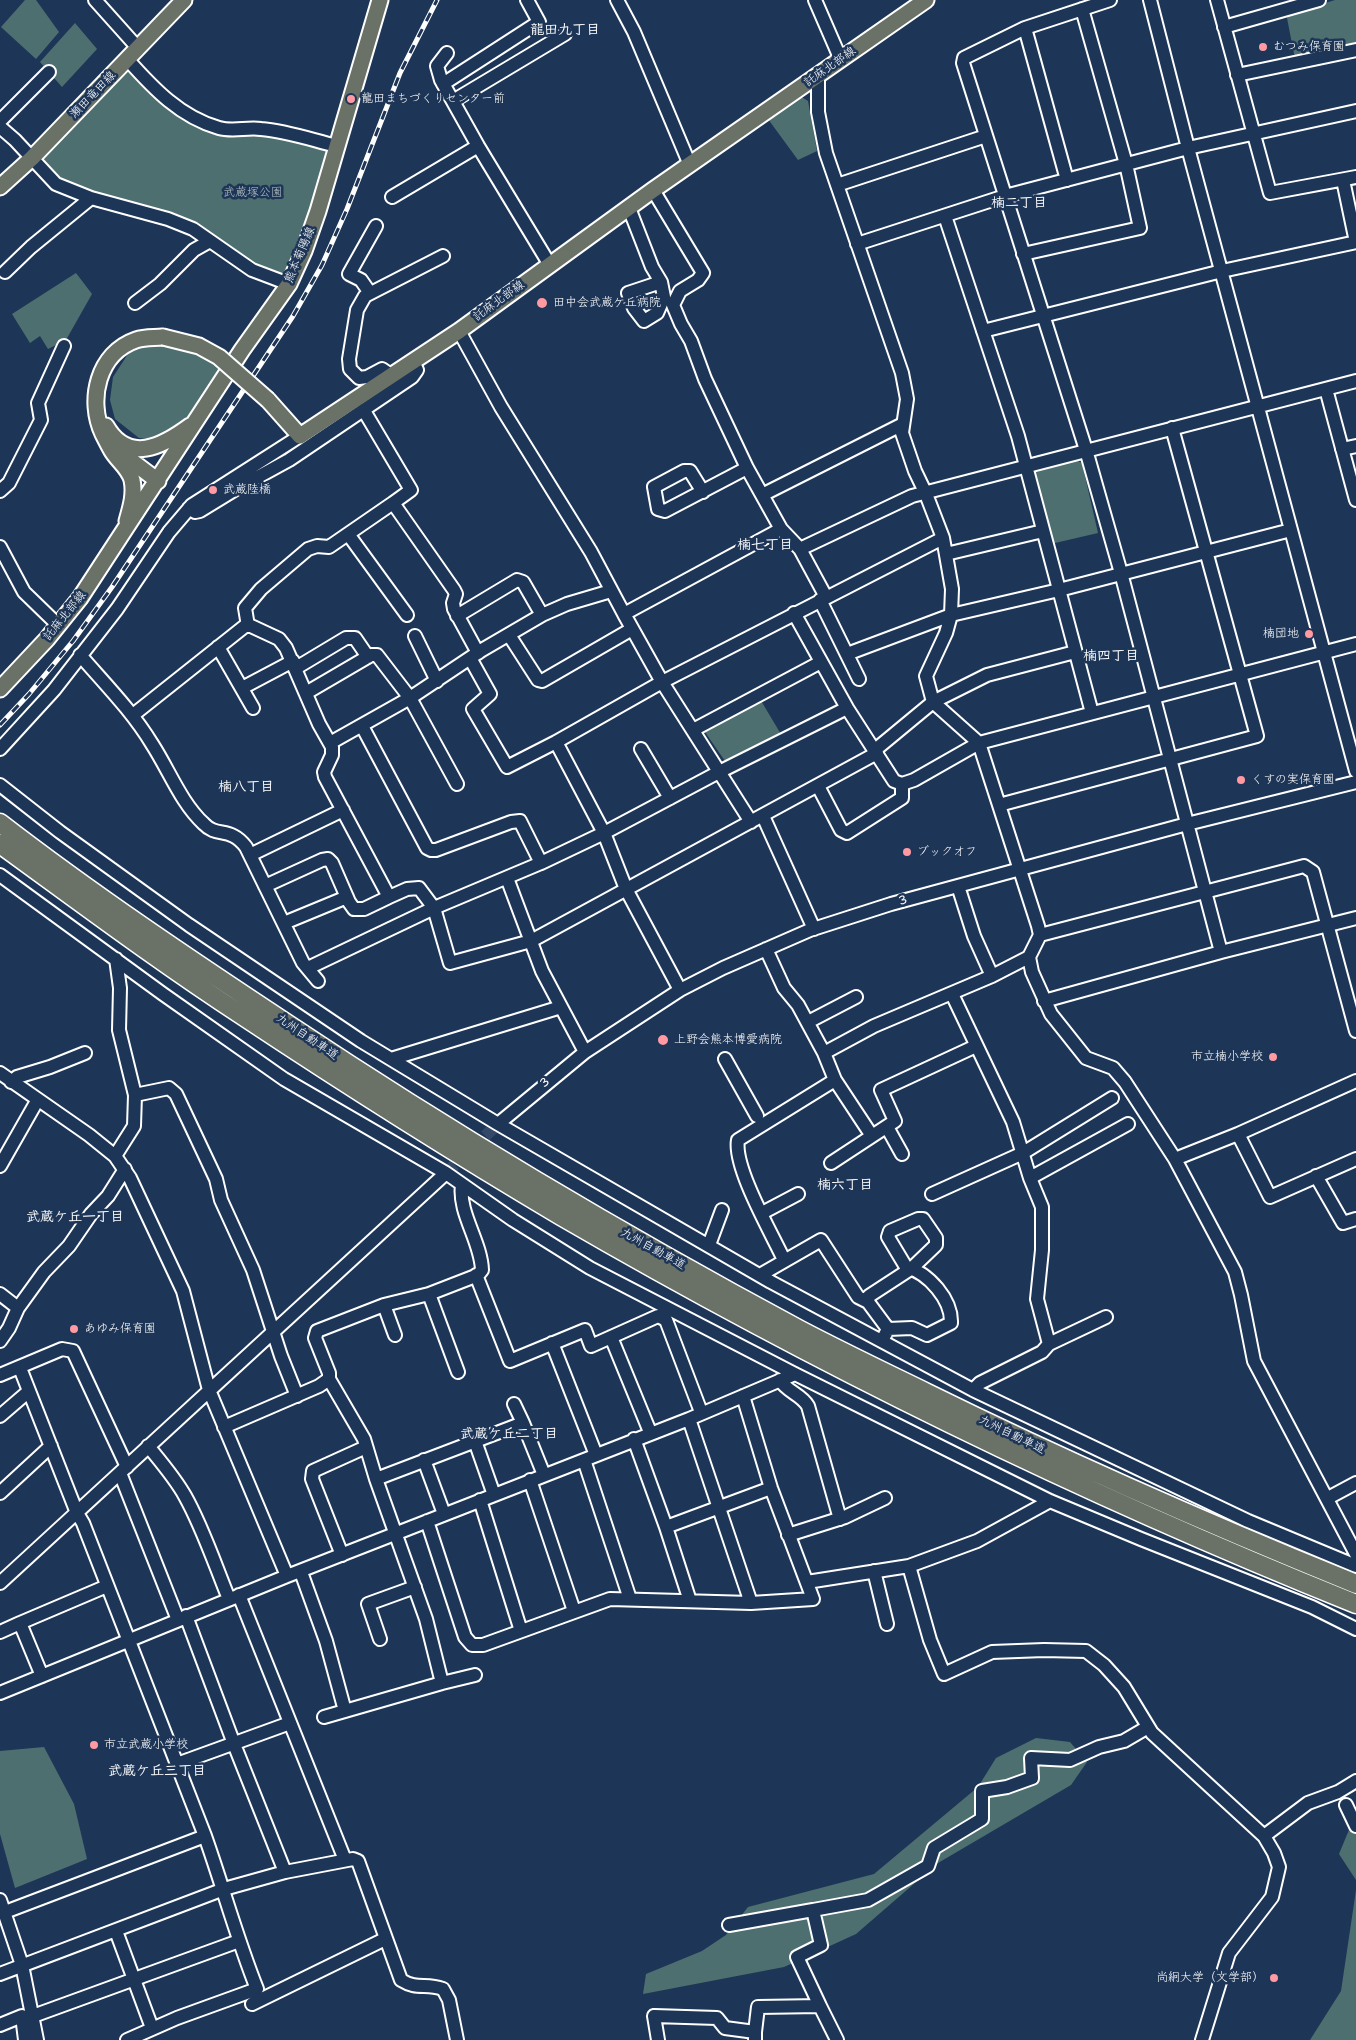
<!DOCTYPE html>
<meta charset="utf-8">
<style>
body{margin:0}
canvas{display:block;background:#1d3557}
</style>
<canvas width="1356" height="2040"></canvas>
<script>
const c = document.querySelector('canvas').getContext('2d');
c.lineJoin = 'round';
function fillPath(path, color) { c.fillStyle = color; c.fill(path, 'evenodd'); }
function strokePath(path, color, width, dash) { c.strokeStyle = color; c.lineWidth = width; c.lineCap = dash ? 'butt' : 'round'; c.setLineDash(dash || []); c.stroke(path); }
function label(font, color, halo, rows, align = 'center') {
  c.font = font + ' "Shantell Sans","Klee One",sans-serif'; c.lineWidth = 5; c.setLineDash([]); c.textBaseline = 'middle'; c.strokeStyle = halo; c.fillStyle = color; for (const [text, x, y, turn = 0] of rows) {
    c.save(); c.translate(x, y); c.rotate((+turn || 0) * Math.PI / 180); c.textAlign = isNaN(turn) ? turn : align; if (halo) c.strokeText(text, 0, 0); c.fillText(text, 0, 0); c.restore();
  }
}
const green = new Path2D(`
 M 25,0 L 36,0 L 59,32 L 36,59 L 1,27 Z
 M 1335,0 L 1356,0 L 1356,44 L 1297,57 L 1294,54 L 1287,18 L 1290,14 Z
 M 75,23 L 97,49 L 62,87 L 40,62 Z
 M 128,60 L 199,120 L 337,146 L 289,284 L 193,229 L 56,184 L 32,158 Z
 M 800,96 L 808,101 L 817,151 L 798,160 L 768,119 Z
 M 76,273 L 92,294 L 66,340 L 48,349 L 40,336 L 30,343 L 12,314 Z
 M 154,342 L 185,346 L 224,367 L 194,418 L 162,441 L 139,438 L 115,419 L 110,400 L 113,377 L 128,354 Z
 M 1075,460 L 1082,463 L 1098,533 L 1055,543 L 1047,537 L 1034,473 Z
 M 760,699 L 782,736 L 727,764 L 705,732 Z
 M 1036,1738 L 1070,1742 L 1087,1762 L 1071,1785 L 938,1863 L 856,1934 L 784,1967 L 643,1994 L 646,1974 L 702,1951 L 726,1935 L 748,1907 L 874,1874 L 978,1787 L 996,1758 Z
 M 44,1747 L 74,1804 L 87,1859 L 15,1888 L 0,1834 L 0,1751 Z
 M 1356,1813 L 1356,1880 L 1339,1854 Z
 M 1356,1890 L 1356,2040 L 1310,2040 L 1341,1991 Z`);
const minorTunnel = new Path2D(`
 M 446,1173 L 498,1124`);
const minor = new Path2D(`
 M 95,0 L 138,48
 M 617,0 L 634,32 L 690,165
 M 815,0 L 841,60
 M 1110,0 L 1025,28 L 964,58 L 963,63 L 1086,450 L 1121,573 L 1221,952
 M 1150,0 L 1188,148 L 1356,771
 M 1217,0 L 1270,193 L 1356,177
 M 1224,27 L 1319,0
 M 1025,28 L 1067,180
 M 447,53 L 437,66 L 441,80 L 478,146 L 550,265
 M 128,60 C 153,88 180,117 219,128 C 233,132 247,127 261,129 C 287,131 312,140 337,146
 M 1237,75 L 1356,50
 M 818,76 L 818,112 L 826,153 L 902,373 L 907,399 L 902,433 L 915,471 L 926,494 L 943,538 L 952,589 L 951,615 L 946,633 L 926,676 L 933,702 L 979,743 L 1038,926 L 1040,935 L 1029,957 L 1032,972 L 1051,1014 L 1086,1058 L 1113,1068 L 1125,1082 L 1175,1159 L 1235,1272 L 1241,1295 L 1254,1361 L 1356,1554
 M 443,84 L 539,22 L 527,0
 M 453,101 L 565,34
 M 0,121 L 49,72
 M 0,127 L 15,140 L 56,184 L 91,198 L 168,219 L 193,229 L 252,270 L 289,284
 M 837,185 L 986,136
 M 653,190 L 703,273 L 698,280 L 680,291 L 673,305 L 681,324 L 691,341 L 705,379 L 747,468 L 781,529 L 800,549 L 912,496 L 1356,381
 M 392,197 L 478,146
 M 629,208 L 652,267 L 661,282 L 664,297 L 657,313 L 644,321 L 634,308 L 628,293 L 661,282
 M 945,216 L 1018,436 L 1092,713
 M 857,244 L 1005,196 L 1188,148 L 1356,111
 M 1023,254 L 1140,228 L 1126,164 L 1082,9
 M 5,272 L 31,247 L 91,198
 M 370,293 L 361,280 L 349,274 L 376,226
 M 135,303 L 160,284 L 194,250 L 210,241
 M 459,331 L 501,407 L 591,552 L 624,614 L 781,529
 M 983,331 L 1222,271 L 1356,242 L 1343,180
 M 392,376 L 382,369 L 367,377 L 359,378 L 350,369 L 349,359 L 357,310 L 365,296 L 443,256
 M 1326,389 L 1356,500
 M 363,409 L 411,490 L 393,503 L 454,590 L 456,594 L 453,603 L 454,609 L 478,653
 M 1342,449 L 1356,446
 M 0,491 L 9,483 L 41,420 L 38,403 L 64,346
 M 703,492 L 690,471 L 684,471 L 654,487 L 658,509 L 665,511 L 747,468
 M 762,495 L 903,424
 M 189,508 L 195,512 L 200,511 L 236,489 L 289,460 L 412,377 L 417,370 L 413,362
 M 348,534 L 407,615
 M 0,547 L 24,592 L 58,625
 M 800,549 L 826,597
 M 946,554 L 1043,531
 M 820,600 L 859,679
 M 794,613 L 847,708 L 894,781 L 902,784 L 914,780 L 979,743 L 1356,644
 M 624,614 L 662,682 L 751,822
 M 457,616 L 517,580 L 523,582 L 542,615
 M 248,626 L 245,608 L 261,589 L 308,549 L 317,546 L 329,547 L 393,503
 M 509,635 L 538,680 L 542,681 L 632,629
 M 415,636 L 437,681
 M 218,647 L 253,708
 M 847,654 L 951,615 L 1059,590 L 1291,530
 M 80,655 C 105,684 132,711 152,744 C 169,770 181,803 204,824 C 217,838 230,826 246,847 L 303,963 L 318,981
 M 470,658 L 490,694 L 473,709 L 507,767 L 556,742
 M 296,668 L 346,638 L 355,638 L 368,657
 M 242,688 L 293,661
 M 306,693 L 371,655 L 377,655 L 410,698 L 457,784
 M 133,715 L 245,626 L 251,626 L 279,639 L 286,648 L 319,724 L 332,747 L 332,755 L 324,772 L 325,777 L 389,897 L 407,889 L 419,888 L 434,908 L 450,963 L 531,941 L 877,753
 M 362,726 L 427,848 L 431,850 L 436,850 L 511,822 L 520,821 L 541,863
 M 693,730 L 821,662
 M 330,743 L 410,698 L 482,650 L 542,615 L 567,604 L 611,591
 M 0,749 L 54,690 L 117,609 L 169,532 L 192,505 L 300,436
 M 641,749 L 670,798
 M 875,750 L 933,702 L 987,675 L 1075,652
 M 0,785 L 60,832 L 189,925 L 361,1041 L 498,1124 L 771,1282 L 973,1390 L 1248,1521 L 1356,1566
 M 818,786 L 841,830 L 847,833 L 902,798 L 902,784
 M 999,805 L 1257,736 L 1172,428
 M 763,816 L 814,929
 M 250,855 L 343,810
 M 0,875 L 163,994 L 284,1079 L 446,1173 L 513,1220 L 590,1268 L 795,1374 L 1050,1501 L 1141,1539 L 1312,1607 L 1356,1629
 M 507,878 L 542,971 L 585,1052
 M 265,886 L 322,860 L 328,859 L 332,863 L 349,902 L 354,909 L 364,909 L 389,897
 M 958,886 L 974,936 L 992,976
 M 284,923 L 347,897
 M 1040,935 L 1304,866 L 1313,872 L 1356,1031
 M 766,949 L 784,988 L 798,1005 L 824,1053
 M 308,968 L 434,908 L 541,863 L 604,833 L 719,772 L 847,708
 M 680,990 L 626,889 L 604,833 L 556,742 L 662,682 L 943,538
 M 952,994 L 1013,1122 L 1030,1178 L 1042,1207 L 1042,1250 L 1037,1299 L 1049,1344 L 1042,1352 L 980,1383 L 973,1390
 M 1044,1001 L 1221,952 L 1356,918
 M 808,1022 L 856,997
 M 391,1059 L 561,1007
 M 725,1059 L 757,1116
 M 0,1073 L 89,1135 L 115,1156 L 130,1178 L 183,1291 L 209,1390 L 287,1576
 M 11,1082 L 17,1077 L 50,1067 L 85,1053
 M 135,1095 L 169,1088 L 176,1094 L 216,1179 L 221,1200 L 253,1270 L 281,1356 L 297,1396
 M 498,1124 L 585,1052 L 680,990 L 723,968 L 810,930 L 891,904 L 1187,824 L 1356,782
 M 887,1127 L 902,1154
 M 1238,1134 L 1270,1197 L 1356,1159
 M 872,1136 L 835,1080 L 824,1053 L 874,1026 L 992,976 L 1029,957
 M 115,1156 L 134,1126 L 135,1095 L 119,1030 L 120,988 L 116,959
 M 1175,1159 L 1238,1134 L 1356,1081
 M 831,1163 L 895,1121 L 881,1090 L 976,1046
 M 0,1166 L 37,1101 L 36,1100
 M 1316,1176 L 1343,1223 L 1356,1219
 M 1030,1178 L 1128,1124
 M 932,1194 L 1023,1153 L 1112,1098
 M 762,1213 L 798,1194
 M 709,1245 L 722,1210
 M 784,1260 C 772,1234 733,1167 738,1140 L 835,1080
 M 476,1275 L 510,1361 L 585,1330 L 591,1346 L 658,1316 L 666,1320 L 701,1412
 M 760,1275 L 821,1240 L 858,1297 L 868,1302
 M 0,1294 L 18,1308 L 9,1328 L 0,1341
 M 429,1294 L 458,1372
 M 384,1305 L 395,1335
 M 18,1308 L 44,1272 L 69,1246 L 91,1214 L 108,1196 L 125,1169
 M 611,1337 L 650,1432
 M 882,1341 L 888,1329 L 868,1302 L 869,1296 L 912,1268 L 936,1245 L 936,1238 L 923,1219 L 918,1219 L 890,1231 L 888,1237 L 906,1267 C 929,1273 952,1300 951,1323 L 927,1335 L 912,1328 L 888,1329
 M 552,1343 L 596,1455
 M 1049,1344 L 1106,1317
 M 20,1368 L 77,1513 L 83,1523 L 205,1836 C 223,1887 237,1939 257,1989 L 177,2018 L 127,2040
 M 0,1375 L 62,1349 L 73,1351 L 127,1467
 M 329,1379 L 364,1439 L 376,1479 L 426,1619 L 442,1683
 M 780,1380 C 787,1392 801,1394 808,1406 L 840,1519
 M 514,1404 L 523,1423
 M 0,1416 L 29,1391
 M 689,1419 L 751,1603
 M 224,1427 L 319,1386 L 329,1379 L 329,1373 L 315,1338 L 317,1331 L 384,1305 L 429,1294 L 478,1275 L 482,1270 C 481,1241 458,1213 462,1185
 M 634,1439 L 666,1527 L 690,1601
 M 475,1441 L 494,1495
 M 148,1446 C 161,1462 175,1478 185,1496 C 203,1528 215,1565 229,1599
 M 424,1460 L 444,1514
 M 584,1460 L 630,1599
 M 120,1473 L 178,1620
 M 376,1479 L 523,1423 L 544,1475
 M 530,1480 L 574,1611
 M 0,1493 L 51,1446
 M 1328,1498 L 1356,1483
 M 480,1500 L 521,1631
 M 427,1521 L 465,1637 L 472,1645 L 483,1645 L 610,1599 L 751,1603 L 813,1599 L 771,1488 L 743,1396
 M 666,1527 L 771,1488
 M 788,1535 L 845,1517 L 885,1498
 M 342,1555 L 312,1479 L 313,1471 L 366,1447
 M 909,1566 L 930,1640 L 944,1674 L 992,1652 L 1044,1650 L 1086,1651 L 1104,1665 L 1124,1687 L 1152,1733 L 1264,1836 L 1274,1853 L 1279,1867 L 1272,1897 L 1229,1953 L 1202,2040
 M 874,1571 L 887,1624
 M 301,1572 L 326,1641 L 345,1711
 M 807,1582 L 909,1566 L 977,1541 L 1050,1501
 M 0,1583 L 446,1173
 M 239,1595 L 345,1860
 M 186,1616 L 234,1744 L 285,1872
 M 0,1632 L 20,1623
 M 380,1639 L 368,1604 L 415,1587
 M 42,1676 L 20,1623 L 107,1586
 M 0,1693 L 287,1576 L 689,1419 L 795,1374
 M 324,1717 L 442,1683 L 475,1675
 M 177,1764 L 290,1723
 M 1346,1805 L 1356,1826
 M 1264,1836 L 1308,1803 L 1338,1792 L 1356,1781
 M 0,1900 L 22,1965 L 37,2040
 M 813,1910 L 868,1900 L 928,1866 L 934,1848 L 982,1819 L 982,1791 L 1007,1787 L 1032,1778 L 1031,1758 L 1070,1760 L 1099,1747 L 1124,1741 L 1148,1727
 M 5,1912 L 205,1836
 M 729,1925 L 813,1910 L 821,1945 L 797,1957 L 820,2006
 M 116,1931 L 152,2028
 M 0,1974 L 224,1889 L 285,1872 L 353,1859 L 358,1861 L 401,1980 C 417,1990 425,1983 443,1989 L 449,2000 L 457,2040
 M 252,2004 L 385,1939
 M 33,2016 L 239,1941
 M 0,2025 L 22,2016 L 25,2040
 M 755,2032 L 758,2007 L 820,2006 L 837,2040
 M 658,2040 L 654,2016 L 717,2018 L 725,2028 L 755,2032 L 755,2040`);
const major = new Path2D(`
 M 0,187 L 32,158 L 184,0
 M 268,400 L 300,436 L 459,331 L 653,190 L 926,0
 M 106,426 C 128,465 163,446 190,426
 M 121,453 L 158,481
 M 127,521 C 131,507 135,494 132,480 C 129,468 118,461 112,451 C 109,446 106,440 103,434 C 87,400 98,353 136,340 C 145,337 154,338 163,337
 M 0,689 L 47,639 L 80,598 L 242,350 L 289,284 L 304,251 L 318,211 L 380,0`);
const highway = new Path2D(`
 M 0,823 C 92,894 192,961 289,1025 C 454,1135 625,1236 800,1330 C 842,1352 884,1372 927,1393 C 1067,1462 1211,1525 1356,1584
 M 0,844 C 80,902 160,962 243,1016 C 347,1085 453,1152 561,1216 C 816,1364 1083,1494 1356,1604`);
const rail = new Path2D(`
 M 0,725 L 29,694 L 73,641 L 112,587 L 293,316 L 322,265 L 347,209 L 400,73 L 437,0`);
const majorBridge = new Path2D(`
 M 163,337 L 199,346 L 219,357 L 268,400`);
const markers = [
 [1263,47,5,"#ff9aa2"],
 [351,99,5,"#ff9aa2"],
 [542,303,6,"#ff9aa2"],
 [213,490,5,"#ff9aa2"],
 [1309,634,5,"#ff9aa2"],
 [1241,780,5,"#ff9aa2"],
 [907,852,5,"#ff9aa2"],
 [663,1040,6,"#ff9aa2"],
 [1273,1057,5,"#ff9aa2"],
 [74,1329,5,"#ff9aa2"],
 [94,1745,5,"#ff9aa2"],
 [1274,1978,5,"#ff9aa2"]
];
const poiNames = [
 ["むつみ保育園",1273,47],
 ["龍田まちづくりセンター前",361,99],
 ["田中会武蔵ケ丘病院",553,303],
 ["武蔵陸橋",223,490],
 ["楠団地",1299,634,"right"],
 ["くすの実保育園",1251,780],
 ["ブックオフ",917,852],
 ["上野会熊本博愛病院",674,1040],
 ["市立楠小学校",1263,1057,"right"],
 ["あゆみ保育園",84,1329],
 ["市立武蔵小学校",104,1745],
 ["尚絅大学（文学部）",1264,1978,"right"]
];
const streetNames = [
 ["託麻北部線",830,67,-35],
 ["瀬田竜田線",93,95,-46],
 ["熊本菊陽線",300,255,-67],
 ["託麻北部線",499,301,-36],
 ["託麻北部線",65,616,-51],
 ["3",903,901,-15],
 ["九州自動車道",307,1037,34],
 ["3",545,1083,-39],
 ["九州自動車道",653,1249,29],
 ["九州自動車道",1012,1435,26]
];
const parkNames = [
 ["武蔵塚公園",253,193]
];
const neighbourhoodNames = [
 ["龍田九丁目",565,30],
 ["楠二丁目",1019,203],
 ["楠七丁目",765,545],
 ["楠四丁目",1111,656],
 ["楠八丁目",246,787],
 ["楠六丁目",845,1185],
 ["武蔵ケ丘一丁目",75,1217],
 ["武蔵ケ丘二丁目",509,1434],
 ["武蔵ケ丘三丁目",157,1771]
];
fillPath(green, '#4e6f70');
strokePath(minorTunnel, '#344968', 12, [12, 6]);
strokePath(minor, '#fff', 16);
strokePath(major, '#fff', 19);
strokePath(highway, '#fff', 21);
strokePath(minor, '#1d3557', 12);
strokePath(major, '#6a7166', 15);
strokePath(highway, '#6a7166', 18);
strokePath(rail, '#fff', 5);
strokePath(rail, '#1d3557', 3, [9]);
strokePath(majorBridge, '#fff', 19, []);
strokePath(majorBridge, '#6a7166', 15);
for (const [x, y, r, color] of markers) { const dot = new Path2D(); dot.arc(x, y, r, 0, 2 * Math.PI); c.fillStyle = color; c.fill(dot); strokePath(dot, '#1d3557', 2); }
label('12px', '#fff', '#1d3557', poiNames, 'left');
label('12px', '#fff', '#1d3557', streetNames);
label('12px', '#b8c5c6', '#1d3557', parkNames);
label('bold 14px', '#fff', '#1d3557', neighbourhoodNames);
</script>
